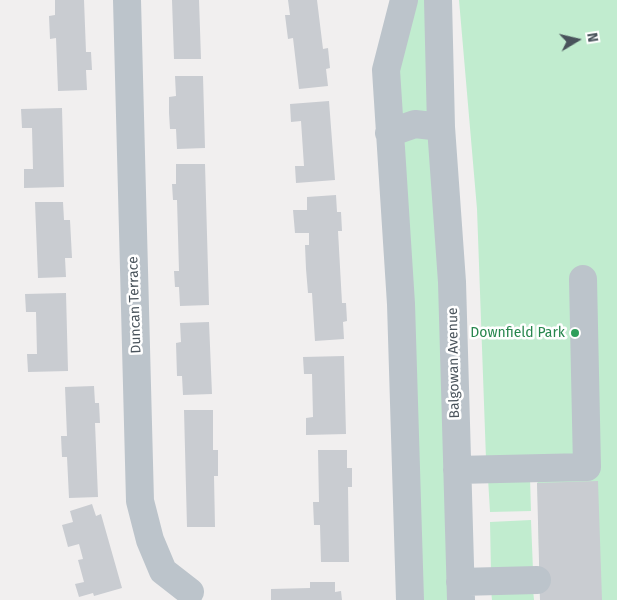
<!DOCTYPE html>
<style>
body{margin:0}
#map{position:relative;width:617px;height:600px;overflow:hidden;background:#f1efef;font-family:"Fira Sans",sans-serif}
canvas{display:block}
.north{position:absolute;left:552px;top:15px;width:50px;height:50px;-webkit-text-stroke:4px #fff;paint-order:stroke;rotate:81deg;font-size:14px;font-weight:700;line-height:20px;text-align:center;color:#49535b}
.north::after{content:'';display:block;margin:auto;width:18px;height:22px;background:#49535b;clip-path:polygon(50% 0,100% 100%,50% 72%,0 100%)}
</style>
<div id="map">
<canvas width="617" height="600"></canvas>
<div class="north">N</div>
</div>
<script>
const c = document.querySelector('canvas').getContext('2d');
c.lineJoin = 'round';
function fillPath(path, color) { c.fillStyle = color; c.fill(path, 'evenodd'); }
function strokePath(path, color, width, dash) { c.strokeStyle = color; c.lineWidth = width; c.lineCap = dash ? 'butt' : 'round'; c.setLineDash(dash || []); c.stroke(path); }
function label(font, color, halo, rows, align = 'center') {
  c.font = font + ' "Fira Sans",sans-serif'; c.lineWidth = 5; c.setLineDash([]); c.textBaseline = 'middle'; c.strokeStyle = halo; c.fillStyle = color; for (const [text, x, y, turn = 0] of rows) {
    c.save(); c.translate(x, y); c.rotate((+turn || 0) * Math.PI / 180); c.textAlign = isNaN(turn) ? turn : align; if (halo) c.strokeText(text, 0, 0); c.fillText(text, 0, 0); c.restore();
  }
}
const green = new Path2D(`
 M 412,0 L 431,0 L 431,115 L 396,118 L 394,73 Z
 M 459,0 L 617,0 L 617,600 L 540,600 L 537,458 L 486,459 L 477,209 Z
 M 430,136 L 436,153 L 453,600 L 417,600 L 404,137 Z
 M 530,477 L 531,511 L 490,512 L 488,478 Z
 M 531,520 L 533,571 L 491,572 L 490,522 Z
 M 533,589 L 534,600 L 492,600 L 491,590 Z`);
const building = new Path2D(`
 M 55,0 L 84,0 L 86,52 L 91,52 L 92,70 L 86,70 L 87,90 L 58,91 L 56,38 L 50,39 L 49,16 L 55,15 Z
 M 172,0 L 199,0 L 201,59 L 174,59 Z
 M 288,0 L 317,0 L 323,49 L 328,48 L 330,68 L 326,69 L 328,86 L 299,89 L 293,38 L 288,39 L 285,15 L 290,15 Z
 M 175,76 L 203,76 L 205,148 L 177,149 L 176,129 L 170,129 L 169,113 L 169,97 L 176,96 Z
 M 329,101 L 335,180 L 296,183 L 295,166 L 304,166 L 301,121 L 291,122 L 290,104 Z
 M 62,108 L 64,187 L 24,188 L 24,169 L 33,169 L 32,128 L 22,128 L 21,109 Z
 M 176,164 L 205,164 L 209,305 L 180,306 L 179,287 L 175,287 L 174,271 L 179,271 L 177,200 L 173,200 L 172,184 L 176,184 Z
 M 336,195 L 337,212 L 341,212 L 342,231 L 338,231 L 342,303 L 346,303 L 347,321 L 343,322 L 344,339 L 315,341 L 312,293 L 308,293 L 306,269 L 305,245 L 309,245 L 309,233 L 295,233 L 293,210 L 307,210 L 307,197 Z
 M 35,202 L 63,202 L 64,220 L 70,220 L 72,258 L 65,258 L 66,277 L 38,278 Z
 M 66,293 L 68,371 L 28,372 L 27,354 L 37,354 L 36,312 L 26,312 L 25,294 Z
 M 209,322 L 212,394 L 183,395 L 182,376 L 177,376 L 176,343 L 181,342 L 180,323 Z
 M 344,356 L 346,434 L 306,435 L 306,418 L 313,417 L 312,374 L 304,374 L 303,357 Z
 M 94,386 L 95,403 L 99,403 L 100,423 L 95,423 L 98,497 L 69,498 L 67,457 L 62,457 L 61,436 L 67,436 L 65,387 Z
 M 184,410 L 213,410 L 213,450 L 218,450 L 218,476 L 214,476 L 215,527 L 187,527 Z
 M 318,450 L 347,450 L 347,468 L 352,468 L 352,487 L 348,487 L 349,562 L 321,562 L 320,525 L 314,525 L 313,502 L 319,502 Z
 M 598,481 L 602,600 L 540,600 L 537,483 Z
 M 92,504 L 96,516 L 101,514 L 122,588 L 94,596 L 93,593 L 79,597 L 75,584 L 84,582 L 78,560 L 83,559 L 79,544 L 68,547 L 62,525 L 73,522 L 70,511 Z
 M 310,582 L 335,582 L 335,592 L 341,591 L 342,600 L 271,600 L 271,589 L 310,588 Z`);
const minor = new Path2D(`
 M 127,0 L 140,501 L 150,540 L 163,571 L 190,592
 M 404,0 L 386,70 L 401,304 L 410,600
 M 438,0 L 441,127 L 452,282 L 461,600
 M 389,133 L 415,124 L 441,127
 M 457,470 L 587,467 L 583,279
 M 460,582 L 537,580`);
const markers = [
 [575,333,5,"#2e9e5b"]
];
const streetNames = [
 ["Duncan Terrace",135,305,-92],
 ["Balgowan Avenue",454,363,-91]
];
const leisureNames = [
 ["Downfield Park",565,333]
];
fillPath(green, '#c1eccf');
fillPath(building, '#c9ccd1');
strokePath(minor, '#bcc4cb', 28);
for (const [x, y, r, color] of markers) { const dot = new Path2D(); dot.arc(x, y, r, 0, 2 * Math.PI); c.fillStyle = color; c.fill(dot); strokePath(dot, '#fff', 2); }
label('14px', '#49535b', '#fff', streetNames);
label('14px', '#27864d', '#fff', leisureNames, 'right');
</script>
